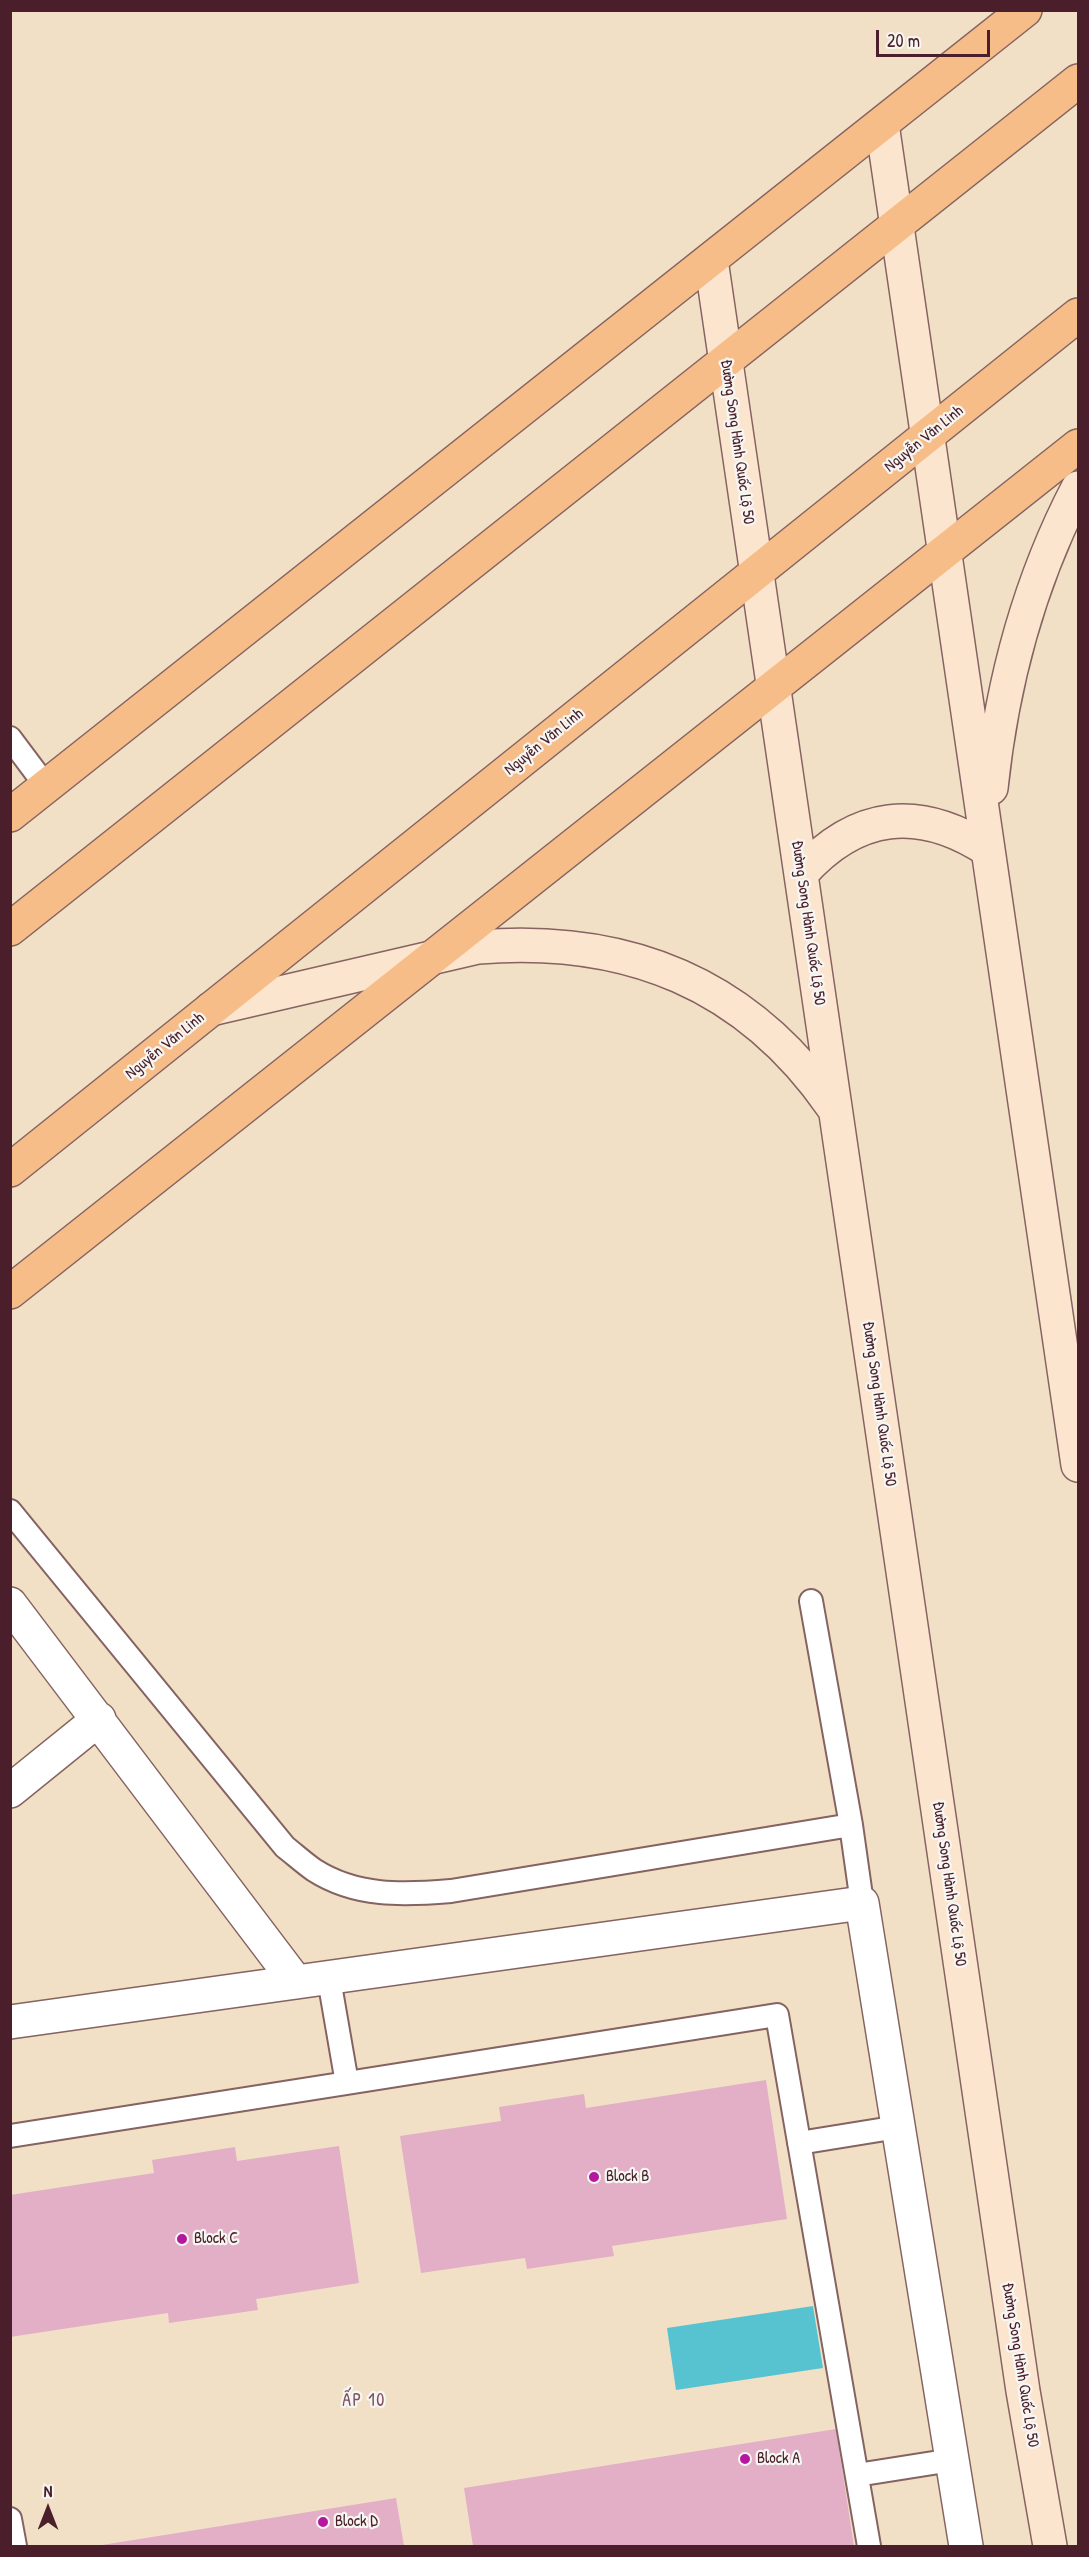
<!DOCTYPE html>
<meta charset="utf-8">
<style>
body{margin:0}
#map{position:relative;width:1089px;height:2557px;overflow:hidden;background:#f2e0c6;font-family:"Patrick Hand",sans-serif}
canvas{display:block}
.frame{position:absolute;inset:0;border:12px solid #4a1f2b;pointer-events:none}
.north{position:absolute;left:18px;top:2479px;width:60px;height:60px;-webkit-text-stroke:4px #f6f6f2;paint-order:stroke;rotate:0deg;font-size:16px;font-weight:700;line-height:24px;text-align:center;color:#4a1f2b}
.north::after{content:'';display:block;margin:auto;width:21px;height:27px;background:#4a1f2b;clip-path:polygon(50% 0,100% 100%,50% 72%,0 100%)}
.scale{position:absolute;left:876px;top:30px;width:114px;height:27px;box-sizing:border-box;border:3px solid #4a1f2b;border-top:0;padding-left:8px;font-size:18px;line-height:21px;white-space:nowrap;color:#4a1f2b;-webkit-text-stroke:4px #f6f6f2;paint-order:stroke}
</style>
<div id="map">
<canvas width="1089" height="2557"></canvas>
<div class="frame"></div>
<div class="north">N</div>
<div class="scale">20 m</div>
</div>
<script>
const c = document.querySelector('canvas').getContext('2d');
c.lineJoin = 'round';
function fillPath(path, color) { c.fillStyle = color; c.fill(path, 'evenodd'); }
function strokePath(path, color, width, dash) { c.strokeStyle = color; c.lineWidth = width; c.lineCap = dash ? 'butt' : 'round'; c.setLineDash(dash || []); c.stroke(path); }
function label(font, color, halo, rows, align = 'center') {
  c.font = font + ' "Patrick Hand",sans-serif'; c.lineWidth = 4.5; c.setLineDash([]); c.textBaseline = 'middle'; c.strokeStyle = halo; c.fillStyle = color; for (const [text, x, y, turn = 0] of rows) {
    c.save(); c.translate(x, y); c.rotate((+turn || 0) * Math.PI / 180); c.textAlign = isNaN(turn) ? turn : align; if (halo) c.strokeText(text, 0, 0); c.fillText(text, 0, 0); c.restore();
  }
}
const water = new Path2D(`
 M 813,2306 L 823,2368 L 676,2390 L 667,2328 Z`);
const building = new Path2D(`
 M 766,2080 L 787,2219 L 612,2246 L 614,2256 L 527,2269 L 525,2258 L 421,2273 L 400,2136 L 501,2121 L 499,2107 L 584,2094 L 586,2108 Z
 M 339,2146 L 359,2283 L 256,2299 L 258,2310 L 169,2323 L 168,2313 L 10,2337 L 10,2195 L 154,2173 L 152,2160 L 235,2147 L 237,2161 Z
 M 836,2429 L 854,2546 L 473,2546 L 464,2488 Z
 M 396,2498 L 404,2546 L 102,2546 L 102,2545 Z`);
const lane = new Path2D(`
 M 10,738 L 46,786
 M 10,1511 L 285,1847 C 294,1854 304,1863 314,1870 C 356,1897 403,1895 451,1891 L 851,1825
 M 811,1601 L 851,1825 L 862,1903
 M 329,1979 L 347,2083 L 777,2015 L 869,2546
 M 10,2136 L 347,2083
 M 799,2143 L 898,2127
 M 857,2475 L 952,2460
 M 10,2519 L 15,2546`);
const street = new Path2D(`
 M 10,1604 L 296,1982
 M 10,1791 L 99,1719
 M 10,2022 L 862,1903 L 966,2546`);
const secondary = new Path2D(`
 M 882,124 L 1078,1465
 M 711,260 L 1023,2391 L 1050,2546
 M 991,788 C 1002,683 1029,582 1078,488
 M 801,874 C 856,812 919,805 988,850
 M 211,1009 L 478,947 C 627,935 747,983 833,1107`);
const primary = new Path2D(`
 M 10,815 L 1025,10
 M 10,1292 L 1078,446`);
const highway = new Path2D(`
 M 10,929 L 1078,81
 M 10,1170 L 1078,315`);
const markers = [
 [594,2177,6,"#b5179e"],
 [182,2239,6,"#b5179e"],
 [745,2459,6,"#b5179e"],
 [323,2522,6,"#b5179e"]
];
const streetNames = [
 ["Nguyễn Văn Linh",924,439,-39],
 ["Đường Song Hành Quốc Lộ 50",737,442,82],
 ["Nguyễn Văn Linh",544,742,-39],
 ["Đường Song Hành Quốc Lộ 50",808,923,82],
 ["Nguyễn Văn Linh",165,1046,-39],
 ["Đường Song Hành Quốc Lộ 50",879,1404,82],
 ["Đường Song Hành Quốc Lộ 50",949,1884,82],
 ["Đường Song Hành Quốc Lộ 50",1020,2365,81]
];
const poiNames = [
 ["Block B",606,2177],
 ["Block C",194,2239],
 ["Block A",757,2459],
 ["Block D",335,2522]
];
const neighbourhoodNames = [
 ["ẤP 10",364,2401]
];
fillPath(water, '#57c3d1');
fillPath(building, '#e2afc7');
strokePath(lane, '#856361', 26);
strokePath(street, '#856361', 36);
strokePath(secondary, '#856361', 36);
strokePath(primary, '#856361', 36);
strokePath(highway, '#856361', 36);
strokePath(lane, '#fff', 22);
strokePath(street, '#fff', 33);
strokePath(secondary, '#fce5cf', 33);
strokePath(primary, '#f7bd88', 33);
strokePath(highway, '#f7bd88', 33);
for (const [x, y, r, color] of markers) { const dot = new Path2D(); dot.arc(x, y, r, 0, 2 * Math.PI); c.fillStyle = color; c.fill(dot); strokePath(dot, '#f6f6f2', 2); }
label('16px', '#4a1f2b', '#f6f6f2', streetNames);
label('16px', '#4a1f2b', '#f6f6f2', poiNames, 'left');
c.letterSpacing = '1.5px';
label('18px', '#7f5162', '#f6f6f2', neighbourhoodNames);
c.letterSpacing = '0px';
</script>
